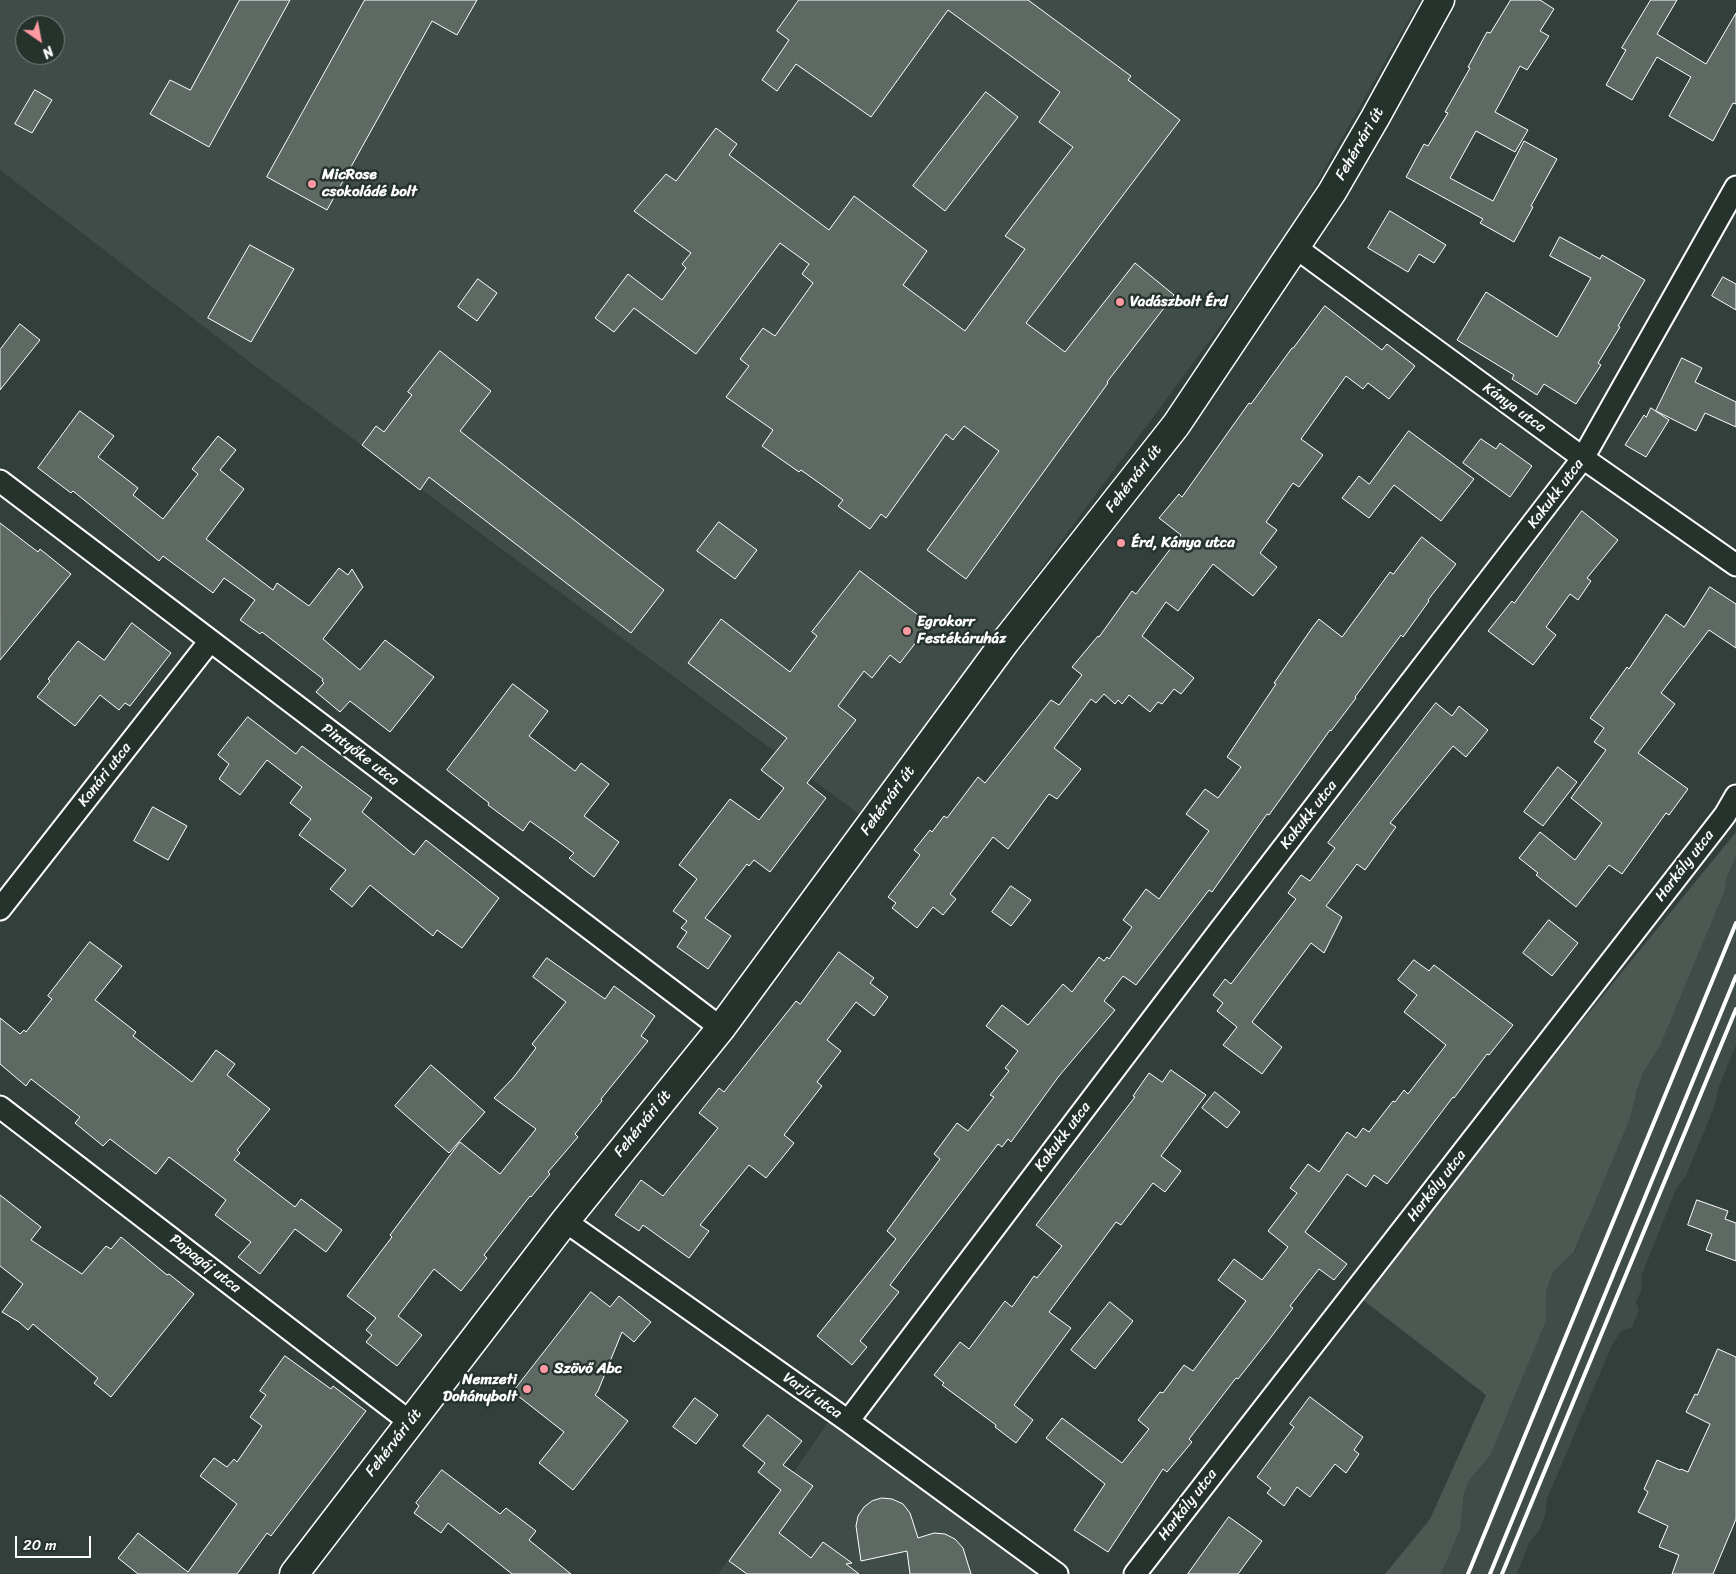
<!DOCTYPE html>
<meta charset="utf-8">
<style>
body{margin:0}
#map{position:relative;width:1736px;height:1574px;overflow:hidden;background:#333f3a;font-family:Sriracha,sans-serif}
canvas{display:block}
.north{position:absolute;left:15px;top:15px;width:50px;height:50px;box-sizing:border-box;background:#26332d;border:1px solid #7d8581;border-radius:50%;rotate:147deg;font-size:14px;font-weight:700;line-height:20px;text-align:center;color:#fff}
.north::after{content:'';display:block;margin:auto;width:18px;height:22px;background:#ff9aa2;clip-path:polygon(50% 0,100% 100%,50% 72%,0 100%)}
.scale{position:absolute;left:15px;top:1536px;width:76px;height:22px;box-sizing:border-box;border:2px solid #fff;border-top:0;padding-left:6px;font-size:15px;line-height:18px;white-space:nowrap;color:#fff;-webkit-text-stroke:4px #26332d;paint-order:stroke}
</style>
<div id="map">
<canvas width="1736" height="1574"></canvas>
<div class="north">N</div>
<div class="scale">20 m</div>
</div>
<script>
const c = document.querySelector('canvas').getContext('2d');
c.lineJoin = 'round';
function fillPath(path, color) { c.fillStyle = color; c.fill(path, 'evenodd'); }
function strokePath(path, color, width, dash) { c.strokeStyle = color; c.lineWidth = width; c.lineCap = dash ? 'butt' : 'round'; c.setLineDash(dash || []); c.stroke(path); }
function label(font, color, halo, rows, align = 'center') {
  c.font = font + ' Sriracha,sans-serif'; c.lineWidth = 5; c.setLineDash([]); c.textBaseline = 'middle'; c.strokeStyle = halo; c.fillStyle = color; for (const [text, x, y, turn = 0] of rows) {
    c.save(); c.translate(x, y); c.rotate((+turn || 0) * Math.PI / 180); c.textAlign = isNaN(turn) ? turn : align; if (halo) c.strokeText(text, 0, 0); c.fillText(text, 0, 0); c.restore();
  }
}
const built = new Path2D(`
 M 0,0 L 1420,0 L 1285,239 L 859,814 L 255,366 L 0,170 ZM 25,25 L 55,25 L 55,55 L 25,55 Z
 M 1736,857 L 1736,1045 L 1718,1089 L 1715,1105 L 1686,1176 L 1677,1187 L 1642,1274 L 1641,1291 L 1636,1302 L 1639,1310 L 1632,1327 L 1621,1331 L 1612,1345 L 1547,1499 L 1545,1516 L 1540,1529 L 1529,1543 L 1517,1574 L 1441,1574 L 1460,1530 L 1464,1493 L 1470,1479 L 1490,1456 L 1546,1321 L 1546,1291 L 1553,1272 L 1575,1252 L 1644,1071 L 1660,1046 L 1725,890 L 1727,876 Z
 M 830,1419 L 1035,1574 L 718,1574 L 794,1472 Z`);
const green = new Path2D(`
 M 1736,832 L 1736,857 L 1727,876 L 1725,890 L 1660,1046 L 1644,1071 L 1637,1089 L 1630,1118 L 1574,1252 L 1553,1272 L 1546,1291 L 1546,1321 L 1490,1456 L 1470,1479 L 1464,1493 L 1460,1530 L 1441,1574 L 1385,1574 L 1430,1519 L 1486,1395 L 1358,1296 Z`);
const building = new Path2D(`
 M 240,0 L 290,0 L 209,147 L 150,114 L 170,80 L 190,90 Z
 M 365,0 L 477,0 L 457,35 L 432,21 L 327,210 L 267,177 Z
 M 799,0 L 1028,0 L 1131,76 L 1128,80 L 1180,120 L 1026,323 L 1065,352 L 1135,263 L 1174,295 L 1107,382 L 1108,383 L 966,579 L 927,550 L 999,451 L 964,426 L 953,440 L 946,434 L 886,518 L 881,514 L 870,529 L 838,506 L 843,500 L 801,470 L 799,472 L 762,446 L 773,430 L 726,397 L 749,366 L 740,359 L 763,328 L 775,336 L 813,283 L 802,274 L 809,264 L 780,243 L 696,354 L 634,308 L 614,332 L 595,318 L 628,274 L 662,300 L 686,268 L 682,264 L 691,253 L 634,211 L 666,174 L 676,181 L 716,128 L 737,144 L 729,155 L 829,230 L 854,196 L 927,251 L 903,285 L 965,331 L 1025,249 L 1005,236 L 1073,147 L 1039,122 L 1060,92 L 948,10 L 871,117 L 796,64 L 777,91 L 762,80 L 789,40 L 777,31 Z
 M 1511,0 L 1540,0 L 1554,9 L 1540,31 L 1549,36 L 1527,70 L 1520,66 L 1495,112 L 1528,130 L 1515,152 L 1476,131 L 1450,178 L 1493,201 L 1524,141 L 1557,159 L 1531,206 L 1533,207 L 1514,242 L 1480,223 L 1483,219 L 1406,177 L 1424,144 L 1428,146 L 1448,113 L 1445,112 L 1470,68 L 1468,67 L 1487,32 L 1490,33 Z
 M 1651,0 L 1677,0 L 1657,34 L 1706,64 L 1736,13 L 1736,104 L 1733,103 L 1713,141 L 1669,116 L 1691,77 L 1657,57 L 1632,100 L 1606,85 L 1626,50 L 1622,48 Z
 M 35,90 L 52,100 L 32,133 L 15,124 Z
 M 986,92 L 1018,117 L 945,211 L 913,186 Z
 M 1390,211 L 1446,245 L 1434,263 L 1419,254 L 1408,272 L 1368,248 Z
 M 1560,237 L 1600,259 L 1602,255 L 1645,280 L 1618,326 L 1620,327 L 1598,363 L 1601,365 L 1576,404 L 1544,384 L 1537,395 L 1512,379 L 1514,375 L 1457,340 L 1486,292 L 1557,337 L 1591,278 L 1550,256 Z
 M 250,245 L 294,269 L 251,342 L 208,318 Z
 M 1723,277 L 1736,284 L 1736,310 L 1712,296 Z
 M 478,279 L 497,293 L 477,321 L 458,307 Z
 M 1325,306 L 1382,350 L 1387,344 L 1415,366 L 1389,399 L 1368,383 L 1363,389 L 1346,376 L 1301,439 L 1323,455 L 1299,487 L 1293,483 L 1266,522 L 1277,530 L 1260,553 L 1277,567 L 1253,596 L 1213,564 L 1178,611 L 1166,602 L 1142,636 L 1194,678 L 1181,694 L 1174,689 L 1162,704 L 1158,702 L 1150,712 L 1129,695 L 1122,704 L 1118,700 L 1115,704 L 1104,694 L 1096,703 L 1091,699 L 1054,748 L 1081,769 L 1057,799 L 1049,794 L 1008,849 L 993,837 L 950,894 L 956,899 L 943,915 L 933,907 L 917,928 L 892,908 L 896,903 L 888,897 L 920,855 L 914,850 L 930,830 L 932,832 L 944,816 L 947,818 L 978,777 L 985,783 L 1051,700 L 1059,705 L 1082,675 L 1072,667 L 1098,636 L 1099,637 L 1132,591 L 1136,594 L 1181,535 L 1159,518 L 1179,494 L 1182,497 L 1249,403 L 1251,404 L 1292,348 L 1293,348 Z
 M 20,324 L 40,340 L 0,390 L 0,350 Z
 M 440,351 L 491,391 L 460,431 L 664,590 L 631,633 L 429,477 L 420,490 L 362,445 L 376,426 L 384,432 L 412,395 L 408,392 Z
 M 1682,358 L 1702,368 L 1695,382 L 1736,402 L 1736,427 L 1705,413 L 1696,431 L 1656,411 Z
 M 1651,408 L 1669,420 L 1646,457 L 1625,445 L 1644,415 L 1646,417 Z
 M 80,411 L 114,436 L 98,457 L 138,488 L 133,495 L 163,519 L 198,474 L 192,469 L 218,436 L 236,450 L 220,470 L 244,489 L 206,539 L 273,590 L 277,583 L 309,606 L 339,568 L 348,575 L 352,569 L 363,587 L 323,639 L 360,670 L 385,640 L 434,677 L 390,732 L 350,701 L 340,712 L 316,692 L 324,683 L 322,681 L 323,679 L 262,632 L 260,634 L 240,620 L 255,600 L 224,578 L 213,593 L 163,556 L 159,561 L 73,491 L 71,493 L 38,468 Z
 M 1409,431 L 1474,479 L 1441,521 L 1394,485 L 1369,518 L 1342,498 L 1359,476 L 1369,484 Z
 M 1481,439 L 1496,449 L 1500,443 L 1532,466 L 1510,497 L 1463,463 Z
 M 1582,511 L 1618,540 L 1587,578 L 1591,581 L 1578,600 L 1570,594 L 1546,627 L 1556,635 L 1533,665 L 1488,631 L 1512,601 L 1514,603 Z
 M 719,522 L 757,550 L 735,579 L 697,551 Z
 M 0,523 L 38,552 L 40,549 L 71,574 L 0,660 Z
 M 1422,537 L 1456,564 L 1428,600 L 1429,601 L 1403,637 L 1401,635 L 1355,697 L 1356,698 L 1331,731 L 1330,730 L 1269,815 L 1267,814 L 1212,892 L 1209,890 L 1136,985 L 1123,976 L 1104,1001 L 1115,1010 L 1059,1076 L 1011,1142 L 1008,1139 L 1002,1147 L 998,1144 L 890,1285 L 899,1292 L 860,1341 L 867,1347 L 852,1365 L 817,1336 L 896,1239 L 887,1231 L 940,1159 L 934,1154 L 957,1123 L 968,1131 L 994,1097 L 990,1095 L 1009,1071 L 1005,1068 L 1018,1051 L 986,1026 L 1002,1005 L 1028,1025 L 1063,984 L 1072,992 L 1099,957 L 1104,961 L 1107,957 L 1109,959 L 1132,927 L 1123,920 L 1146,889 L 1159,899 L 1209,831 L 1186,814 L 1205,789 L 1218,798 L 1241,767 L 1227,757 L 1276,684 L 1274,683 L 1312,628 L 1319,619 L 1342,637 L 1390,572 L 1393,574 Z
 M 860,571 L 930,624 L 900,663 L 890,655 L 872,678 L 864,671 L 838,706 L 856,720 L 807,783 L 826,798 L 770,872 L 754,860 L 749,866 L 747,864 L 705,918 L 731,936 L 708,969 L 677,947 L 687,932 L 681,928 L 687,921 L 673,911 L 697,879 L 679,865 L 730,799 L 759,820 L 784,788 L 761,770 L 787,738 L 688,663 L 721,619 L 790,672 L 817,636 L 812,632 Z
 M 1710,587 L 1736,604 L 1736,648 L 1709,630 L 1661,693 L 1675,704 L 1638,753 L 1688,789 L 1669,815 L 1666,813 L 1622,874 L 1609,865 L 1576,907 L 1536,875 L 1538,873 L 1519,858 L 1540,832 L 1575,860 L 1602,823 L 1571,798 L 1606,750 L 1594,742 L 1604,728 L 1590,718 L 1627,667 L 1629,669 L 1666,614 L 1684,627 Z
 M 132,623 L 171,653 L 130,706 L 125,703 L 119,710 L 100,695 L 75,726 L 37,697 L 50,681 L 48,679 L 78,641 L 104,660 Z
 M 513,684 L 548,711 L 529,736 L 575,771 L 581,763 L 609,784 L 584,816 L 619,842 L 594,877 L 569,858 L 574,853 L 530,821 L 523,831 L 488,805 L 489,803 L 447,770 Z
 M 1436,703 L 1452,716 L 1459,706 L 1488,730 L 1466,757 L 1453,746 L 1390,823 L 1396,827 L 1365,870 L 1357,864 L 1326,906 L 1342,917 L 1324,953 L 1311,943 L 1252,1022 L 1282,1047 L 1262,1074 L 1223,1045 L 1237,1027 L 1217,1011 L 1223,1003 L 1213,995 L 1225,979 L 1231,984 L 1296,899 L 1288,893 L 1301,875 L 1310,881 L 1335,848 L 1328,843 Z
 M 248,717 L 296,754 L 302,746 L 372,798 L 362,812 L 414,855 L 426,840 L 499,898 L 462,948 L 437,930 L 433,936 L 370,885 L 352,907 L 330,889 L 346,870 L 299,835 L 311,819 L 290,803 L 302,787 L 267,760 L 240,795 L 219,779 L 229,764 L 218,755 Z
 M 1558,767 L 1577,782 L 1543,826 L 1524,812 Z
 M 153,807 L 187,826 L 168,860 L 134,841 Z
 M 1011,886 L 1031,900 L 1011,926 L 992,912 Z
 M 1549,920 L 1578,943 L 1552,976 L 1523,953 Z
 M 90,942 L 122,966 L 95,1000 L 136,1032 L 133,1036 L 192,1082 L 216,1050 L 235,1064 L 227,1075 L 270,1109 L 237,1150 L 240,1153 L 234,1160 L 295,1207 L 301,1199 L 342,1230 L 326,1252 L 295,1229 L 260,1274 L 238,1257 L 251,1242 L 215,1215 L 226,1200 L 169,1157 L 156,1174 L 110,1139 L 103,1146 L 75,1123 L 80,1117 L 31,1079 L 26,1086 L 0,1064 L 0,1018 L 20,1034 L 24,1030 L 26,1032 L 52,999 L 48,996 Z
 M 839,952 L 874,978 L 870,983 L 888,997 L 874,1016 L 856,1002 L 827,1040 L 841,1051 L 817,1082 L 822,1086 L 784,1135 L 794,1143 L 766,1178 L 749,1165 L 700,1225 L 709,1231 L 689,1258 L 643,1225 L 639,1231 L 615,1215 L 641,1180 L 663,1196 L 718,1128 L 699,1113 L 719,1088 L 724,1092 L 796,1001 L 800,1004 Z
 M 547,958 L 605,999 L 614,986 L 655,1016 L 641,1036 L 648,1041 L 601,1099 L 602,1101 L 575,1134 L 578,1137 L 548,1172 L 550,1174 L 531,1197 L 530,1196 L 484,1255 L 487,1258 L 461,1291 L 434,1269 L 398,1316 L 422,1335 L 397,1366 L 366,1342 L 372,1335 L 366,1330 L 376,1318 L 347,1296 L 392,1237 L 390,1235 L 460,1142 L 500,1174 L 536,1129 L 494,1098 L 513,1078 L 536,1048 L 532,1044 L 566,1002 L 533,977 Z
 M 1414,960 L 1429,971 L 1434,965 L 1513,1025 L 1489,1055 L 1487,1054 L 1454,1098 L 1453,1097 L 1387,1184 L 1374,1175 L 1366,1187 L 1347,1174 L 1305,1232 L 1347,1264 L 1334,1280 L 1319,1269 L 1290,1306 L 1293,1308 L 1268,1341 L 1238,1379 L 1236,1378 L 1189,1439 L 1192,1442 L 1167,1472 L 1163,1469 L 1108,1552 L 1074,1530 L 1105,1484 L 1046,1438 L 1062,1418 L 1122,1463 L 1149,1429 L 1138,1420 L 1160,1392 L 1163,1393 L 1184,1365 L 1193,1371 L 1246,1301 L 1218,1280 L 1234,1259 L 1262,1280 L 1288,1247 L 1268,1231 L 1297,1193 L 1290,1188 L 1308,1164 L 1319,1172 L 1347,1132 L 1356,1138 L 1363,1128 L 1369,1132 L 1393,1101 L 1395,1102 L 1404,1090 L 1408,1094 L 1446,1045 L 1404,1012 L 1417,995 L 1398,980 Z
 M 431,1065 L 485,1112 L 449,1153 L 395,1106 Z
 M 1171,1070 L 1206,1095 L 1161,1156 L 1181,1171 L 1165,1192 L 1153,1183 L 1121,1225 L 1116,1222 L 1049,1312 L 1071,1328 L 1014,1405 L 1033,1420 L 1016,1443 L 995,1427 L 996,1425 L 942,1385 L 944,1383 L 934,1375 L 960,1342 L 969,1349 L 1005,1301 L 1012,1307 L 1034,1276 L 1037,1278 L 1062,1246 L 1036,1225 L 1135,1097 L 1133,1096 L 1149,1073 L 1162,1082 Z
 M 1215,1092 L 1240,1112 L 1227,1128 L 1202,1108 Z
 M 0,1195 L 41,1227 L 31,1240 L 82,1274 L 106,1246 L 111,1249 L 121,1237 L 167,1275 L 169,1274 L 194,1294 L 111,1397 L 94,1383 L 98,1378 L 33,1324 L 28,1330 L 19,1322 L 2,1312 L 23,1284 L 0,1266 Z
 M 1697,1200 L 1728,1211 L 1725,1219 L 1736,1223 L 1736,1261 L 1706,1250 L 1712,1234 L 1688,1225 Z
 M 591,1292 L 610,1307 L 619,1296 L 651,1322 L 634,1342 L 622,1332 L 598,1391 L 595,1395 L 628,1421 L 573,1490 L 539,1463 L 564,1432 L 513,1392 Z
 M 1110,1302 L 1133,1321 L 1095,1369 L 1071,1350 Z
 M 1718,1349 L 1736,1357 L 1736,1519 L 1713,1574 L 1672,1574 L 1679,1555 L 1659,1547 L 1668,1526 L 1638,1512 L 1648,1492 L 1644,1489 L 1657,1460 L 1680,1470 L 1681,1469 L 1688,1472 L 1710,1424 L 1686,1412 L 1695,1394 L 1697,1395 Z
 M 285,1356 L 331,1389 L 333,1386 L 366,1411 L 271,1536 L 267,1533 L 237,1574 L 138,1574 L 118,1558 L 138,1533 L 188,1572 L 237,1504 L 200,1476 L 214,1458 L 227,1467 L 234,1459 L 237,1462 L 262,1426 L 250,1417 L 266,1395 L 260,1391 Z
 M 1310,1397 L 1363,1437 L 1354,1450 L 1359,1454 L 1346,1473 L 1335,1464 L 1310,1497 L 1297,1487 L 1284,1506 L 1267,1493 L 1271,1488 L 1257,1477 L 1294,1427 L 1290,1424 Z
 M 695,1398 L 718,1415 L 696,1444 L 673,1427 Z
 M 768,1415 L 802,1441 L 783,1465 L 813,1486 L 779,1533 L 811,1558 L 823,1542 L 852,1563 L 846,1564 L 859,1574 L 747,1574 L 729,1561 L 781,1490 L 758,1472 L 765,1463 L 743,1446 Z
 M 442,1470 L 500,1514 L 506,1508 L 536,1531 L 529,1540 L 571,1574 L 512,1574 L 448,1523 L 441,1533 L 414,1513 L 419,1506 L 416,1503 Z
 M 882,1498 L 892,1499 L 903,1504 L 910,1513 L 918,1538 L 934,1533 L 945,1534 L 955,1539 L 963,1548 L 971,1574 L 910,1574 L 907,1551 L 861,1561 L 856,1526 L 858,1516 L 864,1507 L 872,1501 Z
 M 1229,1517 L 1262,1541 L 1238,1574 L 1188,1574 Z`);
const street = new Path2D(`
 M 1295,247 L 1583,458 L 1736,565
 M 0,481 L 721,1028
 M 0,909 L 210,641
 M 0,1107 L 410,1422
 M 565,1221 L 848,1421 L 1057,1574
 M 848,1421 L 1220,930 L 1583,458 L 1736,187
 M 1135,1574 L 1725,815 L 1736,796`);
const secondary = new Path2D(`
 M 294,1574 L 565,1221 L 721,1028 L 1005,642 L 1176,425 L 1332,192 L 1375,118 L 1440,0`);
const rail = new Path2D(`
 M 1468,1574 L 1736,923
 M 1490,1574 L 1736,976
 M 1502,1574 L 1736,1009`);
const markers = [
 [312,184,5,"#ff9aa2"],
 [1120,302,5,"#ff9aa2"],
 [1121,543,5,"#ff9aa2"],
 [907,631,5,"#ff9aa2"],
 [544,1369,5,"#ff9aa2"],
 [527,1389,5,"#ff9aa2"]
];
const streetNames = [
 ["Fehérvári út",1360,144,-60],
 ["Kánya utca",1514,408,36],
 ["Fehérvári út",1134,479,-52],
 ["Kakukk utca",1556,494,-53],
 ["Pintyőke utca",360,755,37],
 ["Kanári utca",105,775,-52],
 ["Fehérvári út",888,801,-54],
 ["Kakukk utca",1309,815,-52],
 ["Harkály utca",1685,866,-52],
 ["Fehérvári út",643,1124,-51],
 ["Kakukk utca",1063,1137,-53],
 ["Harkály utca",1437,1186,-52],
 ["Papagáj utca",205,1264,38],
 ["Varjú utca",812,1396,35],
 ["Fehérvári út",394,1443,-52],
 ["Harkály utca",1188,1505,-52]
];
const poiNames = [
 ["MicRose",322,175],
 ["csokoládé bolt",322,192],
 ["Vadászbolt Érd",1130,302],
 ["Érd, Kánya utca",1131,543],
 ["Egrokorr",917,622],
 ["Festékáruház",917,639],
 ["Szövő Abc",554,1369],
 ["Nemzeti",517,1380,"right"],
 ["Dohánybolt",517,1397,"right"]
];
fillPath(built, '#404c47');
fillPath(green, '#4d5853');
fillPath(building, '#5f6964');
strokePath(building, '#fff', 1);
strokePath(street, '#fff', 25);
strokePath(secondary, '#fff', 31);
strokePath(street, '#26332d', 21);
strokePath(secondary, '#26332d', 28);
strokePath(rail, '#fff', 4);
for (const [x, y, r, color] of markers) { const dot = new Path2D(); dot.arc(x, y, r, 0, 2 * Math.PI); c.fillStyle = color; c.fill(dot); strokePath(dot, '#26332d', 2); }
label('15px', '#fff', '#26332d', streetNames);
label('bold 15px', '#fff', '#26332d', poiNames, 'left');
</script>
